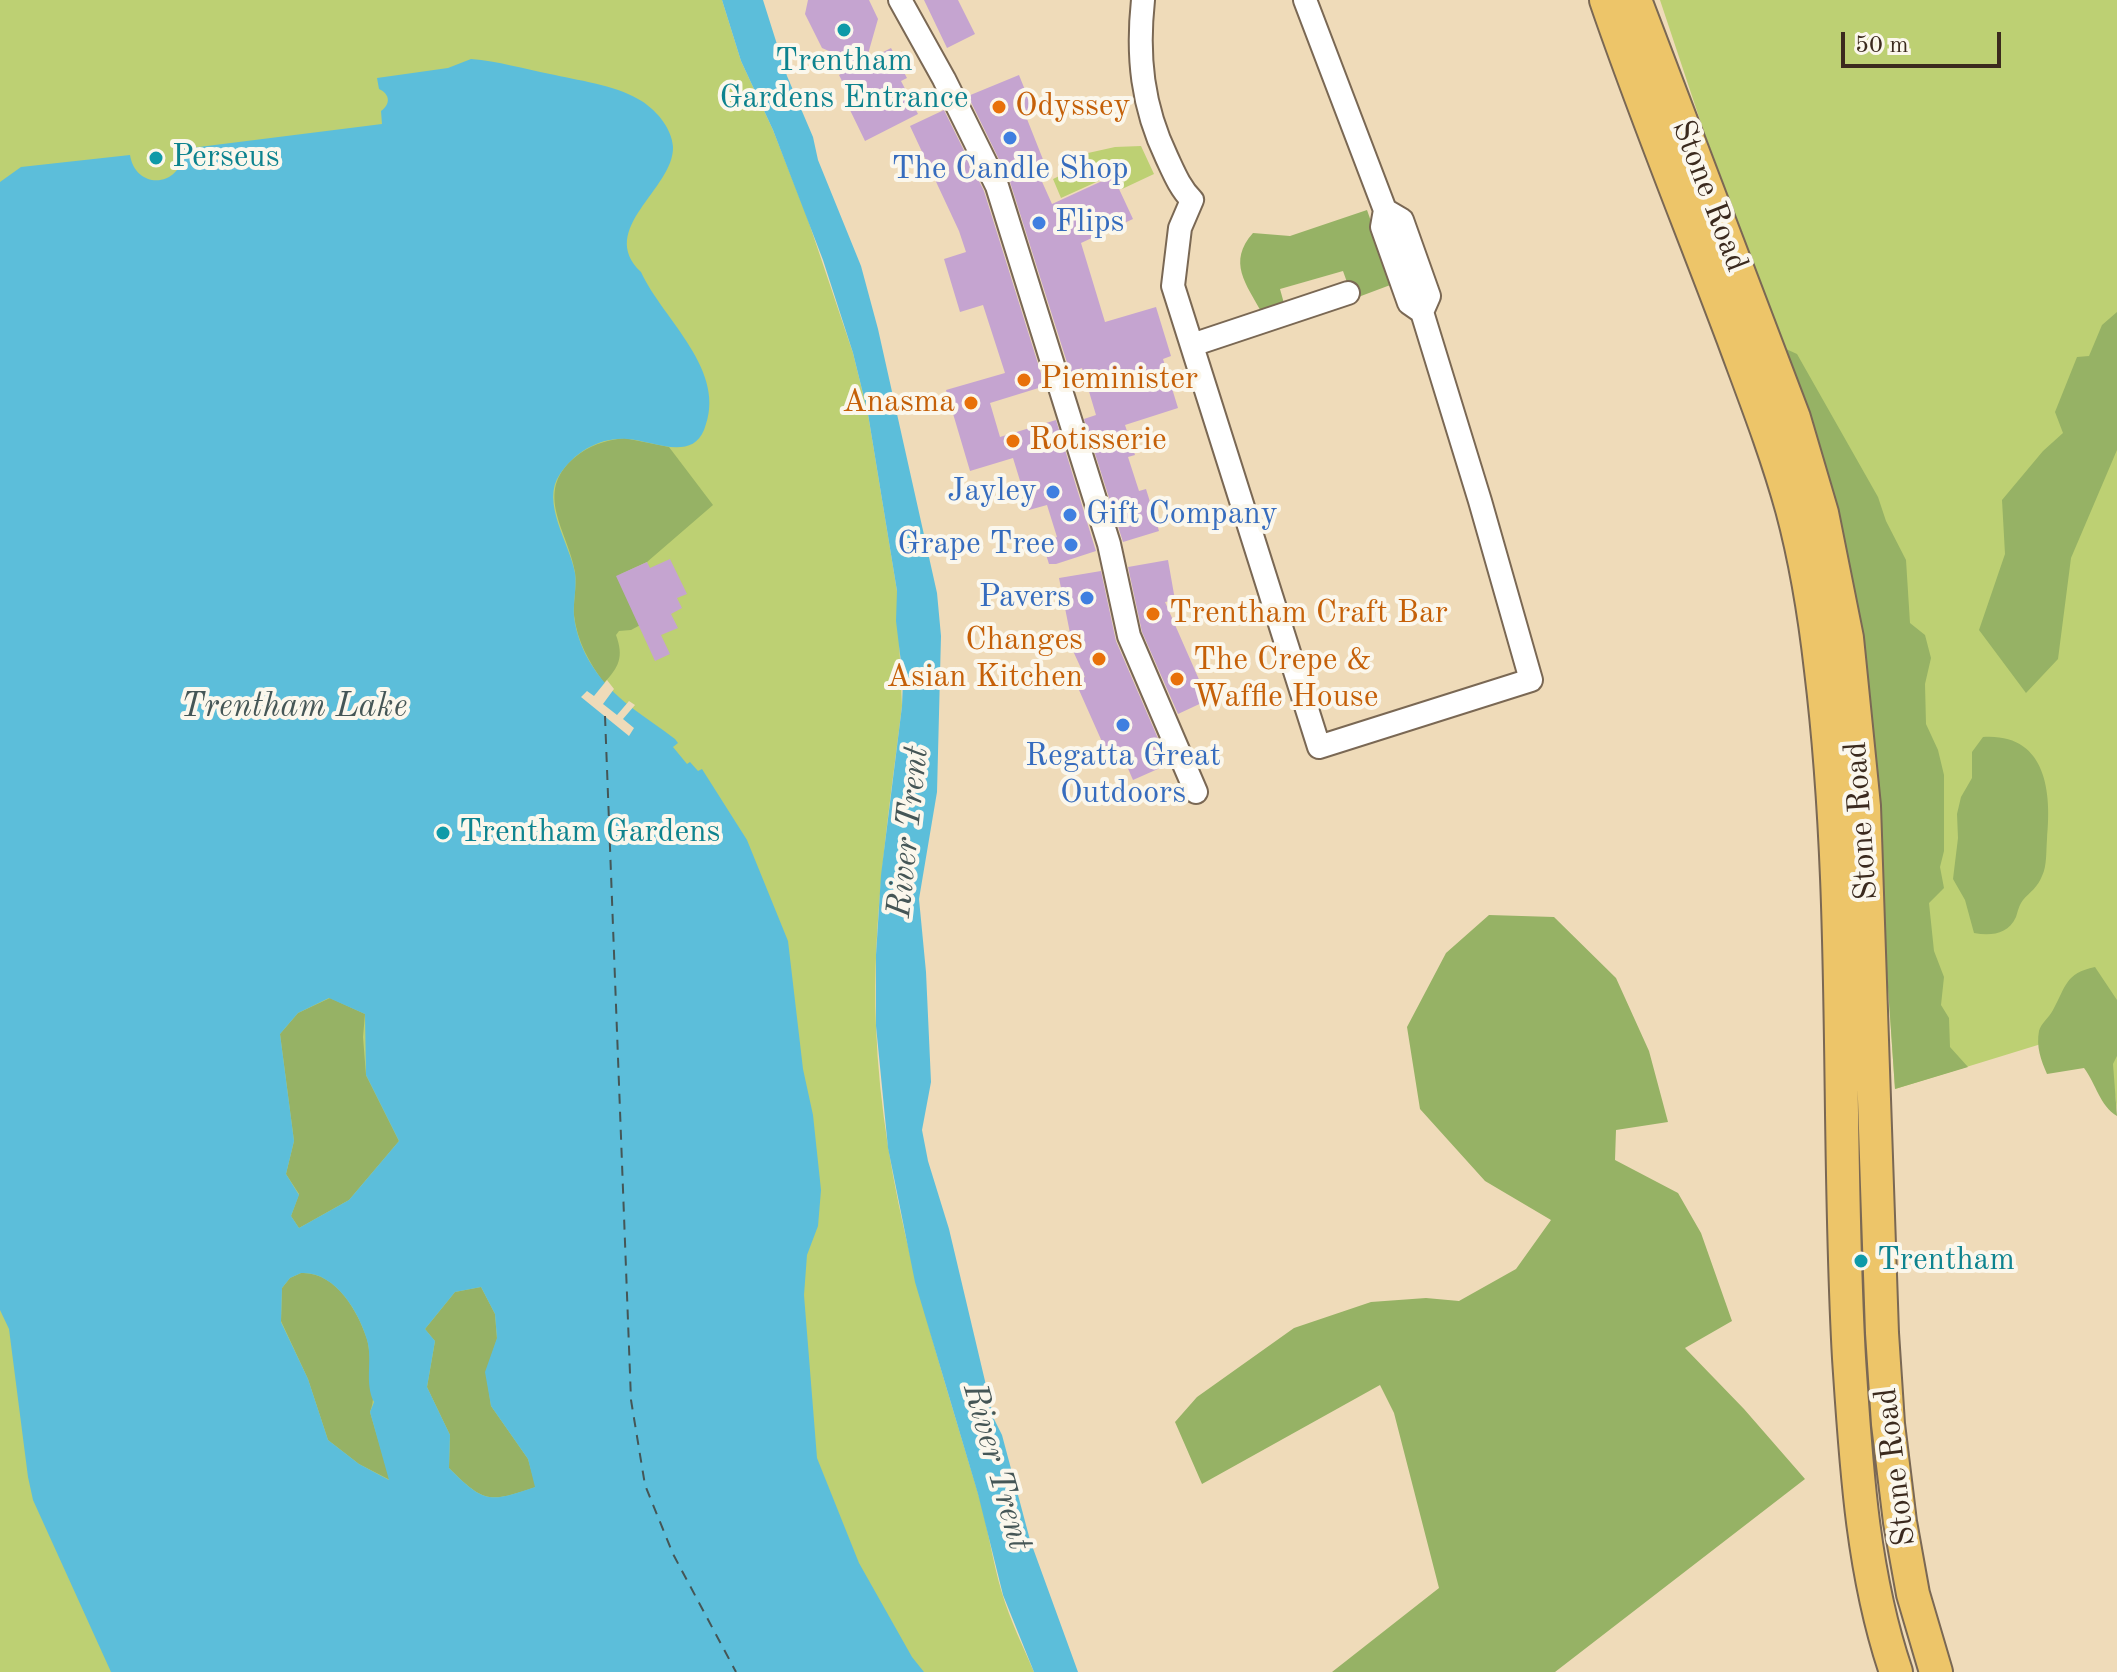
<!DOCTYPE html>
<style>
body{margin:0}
#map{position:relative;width:2117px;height:1672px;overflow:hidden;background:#efdbb9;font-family:"Old Standard TT",serif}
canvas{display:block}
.scale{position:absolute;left:1841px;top:32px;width:160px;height:36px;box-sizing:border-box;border:4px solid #3b2a1e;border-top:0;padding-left:10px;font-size:24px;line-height:28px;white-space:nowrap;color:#3b2a1e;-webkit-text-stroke:6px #fbf7ec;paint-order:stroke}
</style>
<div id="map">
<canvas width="2117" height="1672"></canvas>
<div class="scale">50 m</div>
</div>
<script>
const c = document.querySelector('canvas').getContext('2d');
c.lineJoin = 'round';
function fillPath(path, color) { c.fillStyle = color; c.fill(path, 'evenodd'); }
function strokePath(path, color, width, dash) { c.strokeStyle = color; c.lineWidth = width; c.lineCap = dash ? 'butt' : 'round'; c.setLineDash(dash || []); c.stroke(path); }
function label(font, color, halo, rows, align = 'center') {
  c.font = font + ' "Old Standard TT",serif'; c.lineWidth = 8; c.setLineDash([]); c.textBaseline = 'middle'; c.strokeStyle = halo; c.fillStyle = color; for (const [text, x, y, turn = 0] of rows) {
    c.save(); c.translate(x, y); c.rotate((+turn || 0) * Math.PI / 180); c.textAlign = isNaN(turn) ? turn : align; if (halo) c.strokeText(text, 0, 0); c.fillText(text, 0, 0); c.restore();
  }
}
const green = new Path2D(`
 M 0,0 L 722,0 L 741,61 L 773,130 L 806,214 L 853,353 L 868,414 L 897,591 L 902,706 C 889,813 872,919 876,1026 C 882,1189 932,1338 978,1493 C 988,1526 992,1560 1002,1593 C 1010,1620 1023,1646 1034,1672 L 0,1672 Z
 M 1660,0 L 2117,0 L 2117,1110 L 2106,1024 L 1895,1089 L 1868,695 L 1806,417 L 1786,349 L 1704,132 Z
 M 1141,146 L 1154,174 L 1122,189 L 1114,174 L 1061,198 L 1053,179 L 1074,169 L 1070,157 L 1115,147 Z`);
const forest = new Path2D(`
 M 1367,210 L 1393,284 L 1353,299 L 1343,271 L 1280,289 L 1285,307 L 1262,313 C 1246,284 1227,262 1253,233 L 1290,236 Z
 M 2117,312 L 2117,450 L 2071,558 L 2058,659 L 2026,693 L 1979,630 L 2005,554 L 2002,500 L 2043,451 L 2063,433 L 2055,412 L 2077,357 L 2089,356 L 2102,325 Z
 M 1786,349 L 1797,354 L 1878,497 L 1886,521 L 1906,560 L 1910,623 L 1925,635 L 1931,658 L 1925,684 L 1926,724 L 1938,750 L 1944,775 L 1944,851 L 1940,867 L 1944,888 L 1929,903 L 1934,951 L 1944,977 L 1941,1005 L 1949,1018 L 1950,1047 L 1968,1067 L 1895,1089 L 1868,695 L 1806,417 Z
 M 624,438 L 669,447 L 713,505 L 647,562 L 621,574 L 644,623 L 631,630 L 619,631 L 616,635 C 624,657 619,667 604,683 C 589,662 577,641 574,615 C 573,601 577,587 575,572 C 568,531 533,493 574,458 C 590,445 603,441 624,438 Z
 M 1983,737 C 2046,733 2052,791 2047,839 C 2046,851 2047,866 2042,876 C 2038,887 2030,892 2023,900 C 2019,905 2018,911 2016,917 C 2008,935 1990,936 1974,933 L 1965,900 L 1953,879 L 1958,838 L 1957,814 L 1961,797 L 1972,778 L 1972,752 Z
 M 1489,915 L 1554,917 L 1616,978 L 1649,1051 L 1668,1122 L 1616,1130 L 1615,1160 L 1678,1193 L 1701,1233 L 1732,1321 L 1685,1348 L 1744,1409 L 1805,1479 L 1555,1672 L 1332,1672 L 1439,1588 L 1394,1413 L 1380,1385 L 1202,1484 L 1175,1422 L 1197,1397 L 1294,1328 L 1371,1302 L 1426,1298 L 1459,1301 L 1516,1269 L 1551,1220 L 1485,1181 L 1420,1109 L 1407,1027 L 1446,953 Z
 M 2095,967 L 2117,1000 L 2117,1056 L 2113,1064 L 2117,1116 C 2100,1106 2096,1084 2084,1068 L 2047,1074 C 2041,1060 2036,1047 2039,1031 C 2041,1023 2049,1018 2053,1010 C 2066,987 2065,973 2095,967 Z
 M 330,998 L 365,1014 L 363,1037 L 366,1075 L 399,1141 L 349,1200 L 299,1228 L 291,1216 L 299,1194 L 286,1174 L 294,1141 L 280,1034 L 298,1013 Z
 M 301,1273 C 335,1271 358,1311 367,1339 C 370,1350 370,1364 371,1376 C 373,1389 375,1400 370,1412 L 390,1480 L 359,1464 L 328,1440 L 308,1379 L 281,1321 L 282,1288 L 290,1278 Z
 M 481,1287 L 495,1314 L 497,1339 L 486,1372 L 491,1406 L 528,1459 L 536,1487 C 489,1503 484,1503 449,1468 L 450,1435 L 427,1387 L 435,1341 L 425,1329 L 455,1292 Z`);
const water = new Path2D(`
 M 722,0 L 763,0 L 787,76 L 813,137 L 818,160 L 861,266 L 878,329 L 937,593 L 941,636 L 937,792 L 919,899 L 926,972 L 931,1082 L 922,1130 L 928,1161 L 949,1229 L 994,1419 L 1002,1435 L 1030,1540 L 1078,1672 L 1034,1672 L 1003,1595 L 978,1494 L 915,1282 L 888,1148 L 876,1026 L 876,955 L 881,875 L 902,706 L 903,679 L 896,621 L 897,591 L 868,414 L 853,353 L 823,260 L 773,130 L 741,61 Z
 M 471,59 C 498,61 524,69 550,74 C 576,80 615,85 638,99 C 655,108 672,128 673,147 C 674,189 596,229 641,272 C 663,320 729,371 704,430 C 691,462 651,440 627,439 C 600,437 575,452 560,474 C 540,502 570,544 575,573 C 577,587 573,602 574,616 C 576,634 583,652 593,667 C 613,699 645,716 675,739 L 678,743 L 673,747 L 687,764 L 690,762 L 698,771 L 702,769 L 747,840 L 788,941 L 803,1069 L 813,1115 L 821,1190 L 818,1226 L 807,1255 L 804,1295 L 817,1458 L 859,1563 L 912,1657 L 924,1672 L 111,1672 L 33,1500 L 28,1477 L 9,1329 L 0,1310 L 0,182 L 21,167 L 130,155 C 136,192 184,187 183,149 L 382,124 L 381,111 C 391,104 390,94 379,89 L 377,78 L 448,68 ZM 329,998 L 365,1014 L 366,1075 L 399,1141 L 349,1200 L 299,1228 L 291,1216 L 299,1195 L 286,1174 L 294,1141 L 280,1034 L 298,1013 ZM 301,1273 C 335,1271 359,1312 367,1340 C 373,1360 364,1383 374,1402 L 370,1412 L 389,1480 L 359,1464 L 328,1440 L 308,1379 L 281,1322 L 282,1288 L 290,1278 ZM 481,1287 L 495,1314 L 497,1338 L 485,1372 L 491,1406 L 528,1459 L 535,1487 C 489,1503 484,1503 449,1468 L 450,1435 L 427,1387 L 435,1341 L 425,1329 L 455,1292 Z`);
const pier = new Path2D(`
 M 607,680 L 614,689 L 603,704 L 617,715 L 629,701 L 635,705 L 623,719 L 634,728 L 629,736 L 581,697 L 587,691 L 594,696 Z`);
const ferry = new Path2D(`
 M 605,716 L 631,1400 L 645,1485 L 673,1554 L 736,1672`);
const building = new Path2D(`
 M 808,0 L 869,0 L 878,19 L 866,61 L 891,48 L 907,78 L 901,81 L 918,114 L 865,141 L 849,108 L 854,105 L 839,75 L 859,64 L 822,48 L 805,14 Z
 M 924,0 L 958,0 L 975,34 L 947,48 Z
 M 1019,75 L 1035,115 L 1027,119 L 1044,162 L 1035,166 L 1052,204 L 1113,176 L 1133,219 L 1081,243 L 1105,322 L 1156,307 L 1171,356 L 1163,359 L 1178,408 L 1125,425 L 1135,455 L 1128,457 L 1139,491 L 1146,489 L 1159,531 L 1123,542 L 1084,419 L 1096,415 L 1082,368 L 1070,372 L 1010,182 L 968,96 Z
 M 944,110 L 984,191 L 1045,386 L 990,403 L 1000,437 L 1056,420 L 1095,548 L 1096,551 L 1056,564 L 1049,564 L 1042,542 L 1057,537 L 1047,505 L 1029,510 L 1013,458 L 970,471 L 946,390 L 1005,373 L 983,305 L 960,312 L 944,259 L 966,252 L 959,231 L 910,126 Z
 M 670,559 L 687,594 L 677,598 L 682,608 L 671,614 L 678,628 L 661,635 L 670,654 L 655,661 L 616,576 L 647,562 L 650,568 Z
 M 1168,560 L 1175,600 L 1165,602 L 1208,700 L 1178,714 L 1142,632 L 1128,567 Z
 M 1101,571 L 1116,641 L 1169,764 L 1133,780 L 1119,748 L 1107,753 L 1075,681 L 1085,677 L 1074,653 L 1059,578 Z`);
const minor = new Path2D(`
 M 900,0 L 944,79 L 997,186 L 1109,544 L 1129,636 L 1196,792
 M 1143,0 C 1137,56 1142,106 1167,158 C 1174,173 1180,188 1192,200 L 1180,228 L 1173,286 L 1319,747 L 1531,680 L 1480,501 L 1422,312 L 1409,303 L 1382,227 L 1385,210 L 1305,0
 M 1385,210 L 1402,220 L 1429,296 L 1422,312
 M 1192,345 L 1348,293`);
const highway = new Path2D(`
 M 1606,0 C 1645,114 1691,226 1733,338 C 1754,395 1776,451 1792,509 C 1806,561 1815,617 1821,670 C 1849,898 1836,1129 1849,1358 C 1856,1463 1862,1572 1896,1672
 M 1635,0 L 1794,418 L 1822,513 L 1847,638 L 1864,806 L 1882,1333 L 1888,1424 L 1900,1522 L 1913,1594 L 1936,1672`);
const markers = [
 [844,30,8,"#0f9aa8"],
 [999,107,8,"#e8710a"],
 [1010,138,8,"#3f7fe0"],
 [156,158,8,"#0f9aa8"],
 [1039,223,8,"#3f7fe0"],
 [1024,380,8,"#e8710a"],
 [971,403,8,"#e8710a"],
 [1013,441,8,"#e8710a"],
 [1053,492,8,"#3f7fe0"],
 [1070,515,8,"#3f7fe0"],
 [1071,545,8,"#3f7fe0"],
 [1087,598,8,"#3f7fe0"],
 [1153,614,8,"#e8710a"],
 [1099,659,8,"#e8710a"],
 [1177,679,8,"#e8710a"],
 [1123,725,8,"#3f7fe0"],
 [443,833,8,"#0f9aa8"],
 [1861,1261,8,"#0f9aa8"]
];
const cultureNames = [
 ["Trentham",844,62,"center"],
 ["Gardens Entrance",844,99,"center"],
 ["Perseus",172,158],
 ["Trentham Gardens",459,833],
 ["Trentham",1877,1261]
];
const foodNames = [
 ["Odyssey",1015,107],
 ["Pieminister",1040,380],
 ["Anasma",955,403,"right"],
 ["Rotisserie",1029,441],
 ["Trentham Craft Bar",1169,614],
 ["Changes",1083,641,"right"],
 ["Asian Kitchen",1083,678,"right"],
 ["The Crepe &",1193,661],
 ["Waffle House",1193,698]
];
const shopNames = [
 ["The Candle Shop",1010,170,"center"],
 ["Flips",1055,223,"left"],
 ["Jayley",1037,492],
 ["Gift Company",1086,515,"left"],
 ["Grape Tree",1055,545],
 ["Pavers",1071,598],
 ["Regatta Great",1123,757,"center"],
 ["Outdoors",1123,794,"center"]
];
const streetNames = [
 ["Stone Road",1709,196,69],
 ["Stone Road",1862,821,-94],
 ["Stone Road",1896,1467,-97]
];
const waterNames = [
 ["Trentham Lake",294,707],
 ["River Trent",909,832,-84],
 ["River Trent",996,1467,74]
];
fillPath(green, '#bdd073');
fillPath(forest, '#96b265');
fillPath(water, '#5cbeda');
fillPath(pier, '#efdbb9');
strokePath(ferry, '#455656', 2, [10, 8]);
fillPath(building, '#c5a4d0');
strokePath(minor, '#7a6854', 26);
strokePath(highway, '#7a6854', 36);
strokePath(minor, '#fff', 22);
strokePath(highway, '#edc569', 32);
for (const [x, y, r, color] of markers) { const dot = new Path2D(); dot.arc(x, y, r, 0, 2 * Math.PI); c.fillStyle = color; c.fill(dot); strokePath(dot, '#fbf7ec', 3); }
label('32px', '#0d838f', '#fbf7ec', cultureNames, 'left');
label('32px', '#c56008', '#fbf7ec', foodNames, 'left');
label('32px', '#366cbe', '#fbf7ec', shopNames, 'right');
label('32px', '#3b2a1e', '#fbf7ec', streetNames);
label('italic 34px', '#455656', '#fbf7ec', waterNames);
</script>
